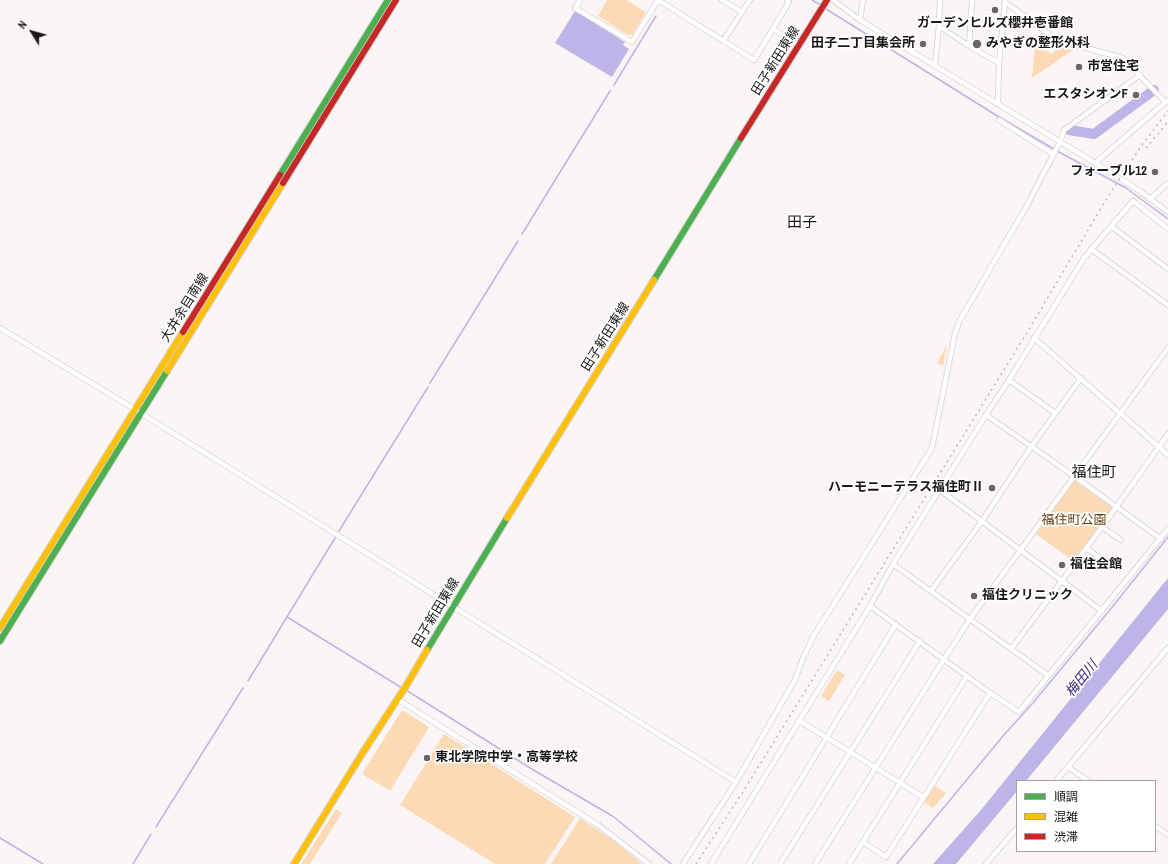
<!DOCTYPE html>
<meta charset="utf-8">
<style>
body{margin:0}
#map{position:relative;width:1168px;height:864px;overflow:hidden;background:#fbf5f6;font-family:"Archivo Narrow","Noto Sans JP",sans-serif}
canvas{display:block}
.legend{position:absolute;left:1016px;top:780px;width:140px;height:72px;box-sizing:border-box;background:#fff;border:1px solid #a4a2a3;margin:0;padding:5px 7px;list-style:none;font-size:12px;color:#1b1718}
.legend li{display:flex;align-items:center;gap:8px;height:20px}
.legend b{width:20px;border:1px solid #a4a2a3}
.north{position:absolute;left:12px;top:12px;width:40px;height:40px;-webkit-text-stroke:3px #fff;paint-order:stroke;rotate:307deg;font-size:11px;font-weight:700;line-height:16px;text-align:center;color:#1b1718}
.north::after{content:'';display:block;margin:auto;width:14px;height:18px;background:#1b1718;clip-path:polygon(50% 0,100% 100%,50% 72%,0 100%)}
</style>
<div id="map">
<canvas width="1168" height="864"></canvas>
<ul class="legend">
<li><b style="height:5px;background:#4caf50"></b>順調</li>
<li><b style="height:5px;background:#ffc107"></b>混雑</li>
<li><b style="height:5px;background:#c62828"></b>渋滞</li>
</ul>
<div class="north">N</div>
</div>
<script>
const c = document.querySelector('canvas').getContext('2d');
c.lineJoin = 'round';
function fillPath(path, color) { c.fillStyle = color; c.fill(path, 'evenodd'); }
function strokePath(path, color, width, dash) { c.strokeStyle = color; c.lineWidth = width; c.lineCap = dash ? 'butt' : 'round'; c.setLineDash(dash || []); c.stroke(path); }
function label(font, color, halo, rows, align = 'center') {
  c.font = font + ' "Archivo Narrow","Noto Sans JP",sans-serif'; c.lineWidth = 3.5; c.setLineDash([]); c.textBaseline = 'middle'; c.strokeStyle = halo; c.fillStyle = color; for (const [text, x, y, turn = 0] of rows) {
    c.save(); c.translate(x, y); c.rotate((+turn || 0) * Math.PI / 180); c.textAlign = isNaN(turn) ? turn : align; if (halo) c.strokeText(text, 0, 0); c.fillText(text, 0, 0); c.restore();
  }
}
const green = new Path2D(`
 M 607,0 L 626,0 L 646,12 L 633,34 L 628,35 L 598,16 Z
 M 1041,34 L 1049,42 L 1043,48 L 1052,54 L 1058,47 L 1073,50 L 1032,78 L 1035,44 L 1040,44 Z
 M 947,345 L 943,366 L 937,363 Z
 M 1074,480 L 1113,508 L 1075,562 L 1036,534 Z
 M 837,670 L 845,675 L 829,701 L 821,696 Z
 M 402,710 L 429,727 L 390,791 L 362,774 Z
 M 444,734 L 575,817 L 545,864 L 495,864 L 400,805 Z
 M 934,785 L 946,793 L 933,808 L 923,801 Z
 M 336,809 L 342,813 L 310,864 L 301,864 Z
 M 580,818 L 614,841 L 642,864 L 551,864 Z`);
const water = new Path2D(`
 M 575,11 L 625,42 L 623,45 L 629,49 L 612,77 L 555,43 Z
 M 1168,578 L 1168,609 L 1026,781 L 1017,781 L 1017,791 L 956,864 L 933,864 L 981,810 Z`);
const stream = new Path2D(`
 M 812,0 L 821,5
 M 826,9 L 999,117 L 1054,149
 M 614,85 L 656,16
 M 1057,151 L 1126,188 L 1168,219
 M 522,234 L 610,91
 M 430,383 L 518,241
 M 339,531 L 428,387
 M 287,617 L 402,688
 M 248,681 L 335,538
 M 406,690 L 530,768 L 614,817 L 671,864
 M 156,827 L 243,688
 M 0,838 L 43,864
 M 133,864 L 151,834
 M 897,864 L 1003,736 L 1032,704 L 1109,611 L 1168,537`);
const river = new Path2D(`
 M 1069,130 L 1094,134 L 1154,90`);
const street = new Path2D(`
 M 580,0 L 575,8 L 632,42 L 658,0
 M 658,0 L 754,60 L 789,2 L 787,0
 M 722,0 L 742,12
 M 833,0 L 860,20 L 1095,163 L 1140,191 L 1168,212
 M 940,0 L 939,26 L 969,46
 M 972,0 L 969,46 L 999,63
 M 1005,2 L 1057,40 L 1123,58 L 1165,102
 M 860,20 L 863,0
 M 773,29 L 799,45
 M 723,41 L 750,0
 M 935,65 L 939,26
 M 998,104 L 999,63 L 1005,0
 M 999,120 L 1053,154
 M 1095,163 L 1168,100
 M 1150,199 L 1168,183
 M 1111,226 L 1168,269
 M 1091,249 L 1168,305
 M 0,328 L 131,407 L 736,782
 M 1034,338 L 1168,455
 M 1009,380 L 1055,413
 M 986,415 L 1074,476 L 1161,539
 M 940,490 L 1102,611
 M 1102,527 L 1121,540
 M 1086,548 L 1106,562
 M 893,564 L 1049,676
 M 931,591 L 982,521 L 1031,447 L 1081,378
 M 870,606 L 990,693 L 1019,712 L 1168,529
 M 1011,649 L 1102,527 L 1168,434
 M 397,699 L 598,825 L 649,864
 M 800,721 L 923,797
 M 1068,767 L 1088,781
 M 1056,781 L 1168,648
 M 1155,826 L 1168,835
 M 863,842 L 886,857 L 990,693
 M 683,864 L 736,782 L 795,680 L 803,658 L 813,637 L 932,448 L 955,333 L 960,320 L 1025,209 L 1060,142 L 1064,130 L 1140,75
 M 711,864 L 870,606 L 893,564 L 986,415 L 1009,380 L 1084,258 L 1133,201 L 1168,229
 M 749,864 L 896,624
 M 780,864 L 920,641
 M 815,864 L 944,659 L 970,619 L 1168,348
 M 849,864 L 967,676
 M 986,864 L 1017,828`);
const fast = new Path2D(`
 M 280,175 L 388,0
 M 654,280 L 741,138
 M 0,641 L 167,371
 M 427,650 L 507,518`);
const slow = new Path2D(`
 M 167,371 L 283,183
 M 507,518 L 654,280
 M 0,628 L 183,332
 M 294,864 L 360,757 L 406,686 L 427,650`);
const jam = new Path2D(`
 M 741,138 L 827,0
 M 283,183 L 396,0
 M 183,332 L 280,175`);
const rail = new Path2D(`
 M 1146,148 L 1168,122
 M 696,864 L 746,787 L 1028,331 L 1107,198 L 1142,145 L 1168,111`);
const markers = [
 [995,10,4,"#696566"],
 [923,44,4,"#696566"],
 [977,44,5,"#696566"],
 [1079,67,4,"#696566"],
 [1136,95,4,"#696566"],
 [1155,172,4,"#696566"],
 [992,488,4,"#696566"],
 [1062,565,4,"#696566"],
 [974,596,4,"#696566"],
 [427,758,4,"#696566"]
];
const poiNames = [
 ["ガーデンヒルズ櫻井壱番館",995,24,"center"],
 ["田子二丁目集会所",915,44,"right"],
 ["みやぎの整形外科",986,44],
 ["市営住宅",1087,67],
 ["エスタシオンF",1128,95,"right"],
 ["フォーブル12",1147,172,"right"],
 ["ハーモニーテラス福住町Ⅱ",984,488,"right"],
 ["福住会館",1070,565],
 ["福住クリニック",982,596],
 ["東北学院中学・高等学校",435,758]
];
const streetNames = [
 ["田子新田東線",776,61,-58],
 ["大井余目南線",185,308,-58],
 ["田子新田東線",606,337,-58],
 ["田子新田東線",436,613,-59]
];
const parkNames = [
 ["福住町公園",1074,521]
];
const waterNames = [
 ["梅田川",1082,679,-51]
];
const quarterNames = [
 ["田子",802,223],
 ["福住町",1094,473]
];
fillPath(green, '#fddab6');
fillPath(water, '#bdb4e8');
strokePath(stream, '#bdb4e8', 1.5);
strokePath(river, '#bdb4e8', 10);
strokePath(street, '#d4d0d1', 6);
strokePath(fast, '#d4d0d1', 8);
strokePath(slow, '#d4d0d1', 8);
strokePath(jam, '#d4d0d1', 8);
strokePath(street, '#fefefe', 4.5);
strokePath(fast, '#4caf50', 6);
strokePath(slow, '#ffc107', 6);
strokePath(jam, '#c62828', 6);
strokePath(rail, '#bbbaba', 1.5, [2, 4]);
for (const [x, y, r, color] of markers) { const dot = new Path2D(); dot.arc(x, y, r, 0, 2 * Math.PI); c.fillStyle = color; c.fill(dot); strokePath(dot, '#fff', 1.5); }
label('bold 13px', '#1b1718', '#fff', poiNames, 'left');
label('13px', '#1b1718', '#fff', streetNames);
label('13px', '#653f0b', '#fff', parkNames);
label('italic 14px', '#3d277c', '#fff', waterNames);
label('15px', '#1b1718', '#fff', quarterNames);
</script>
